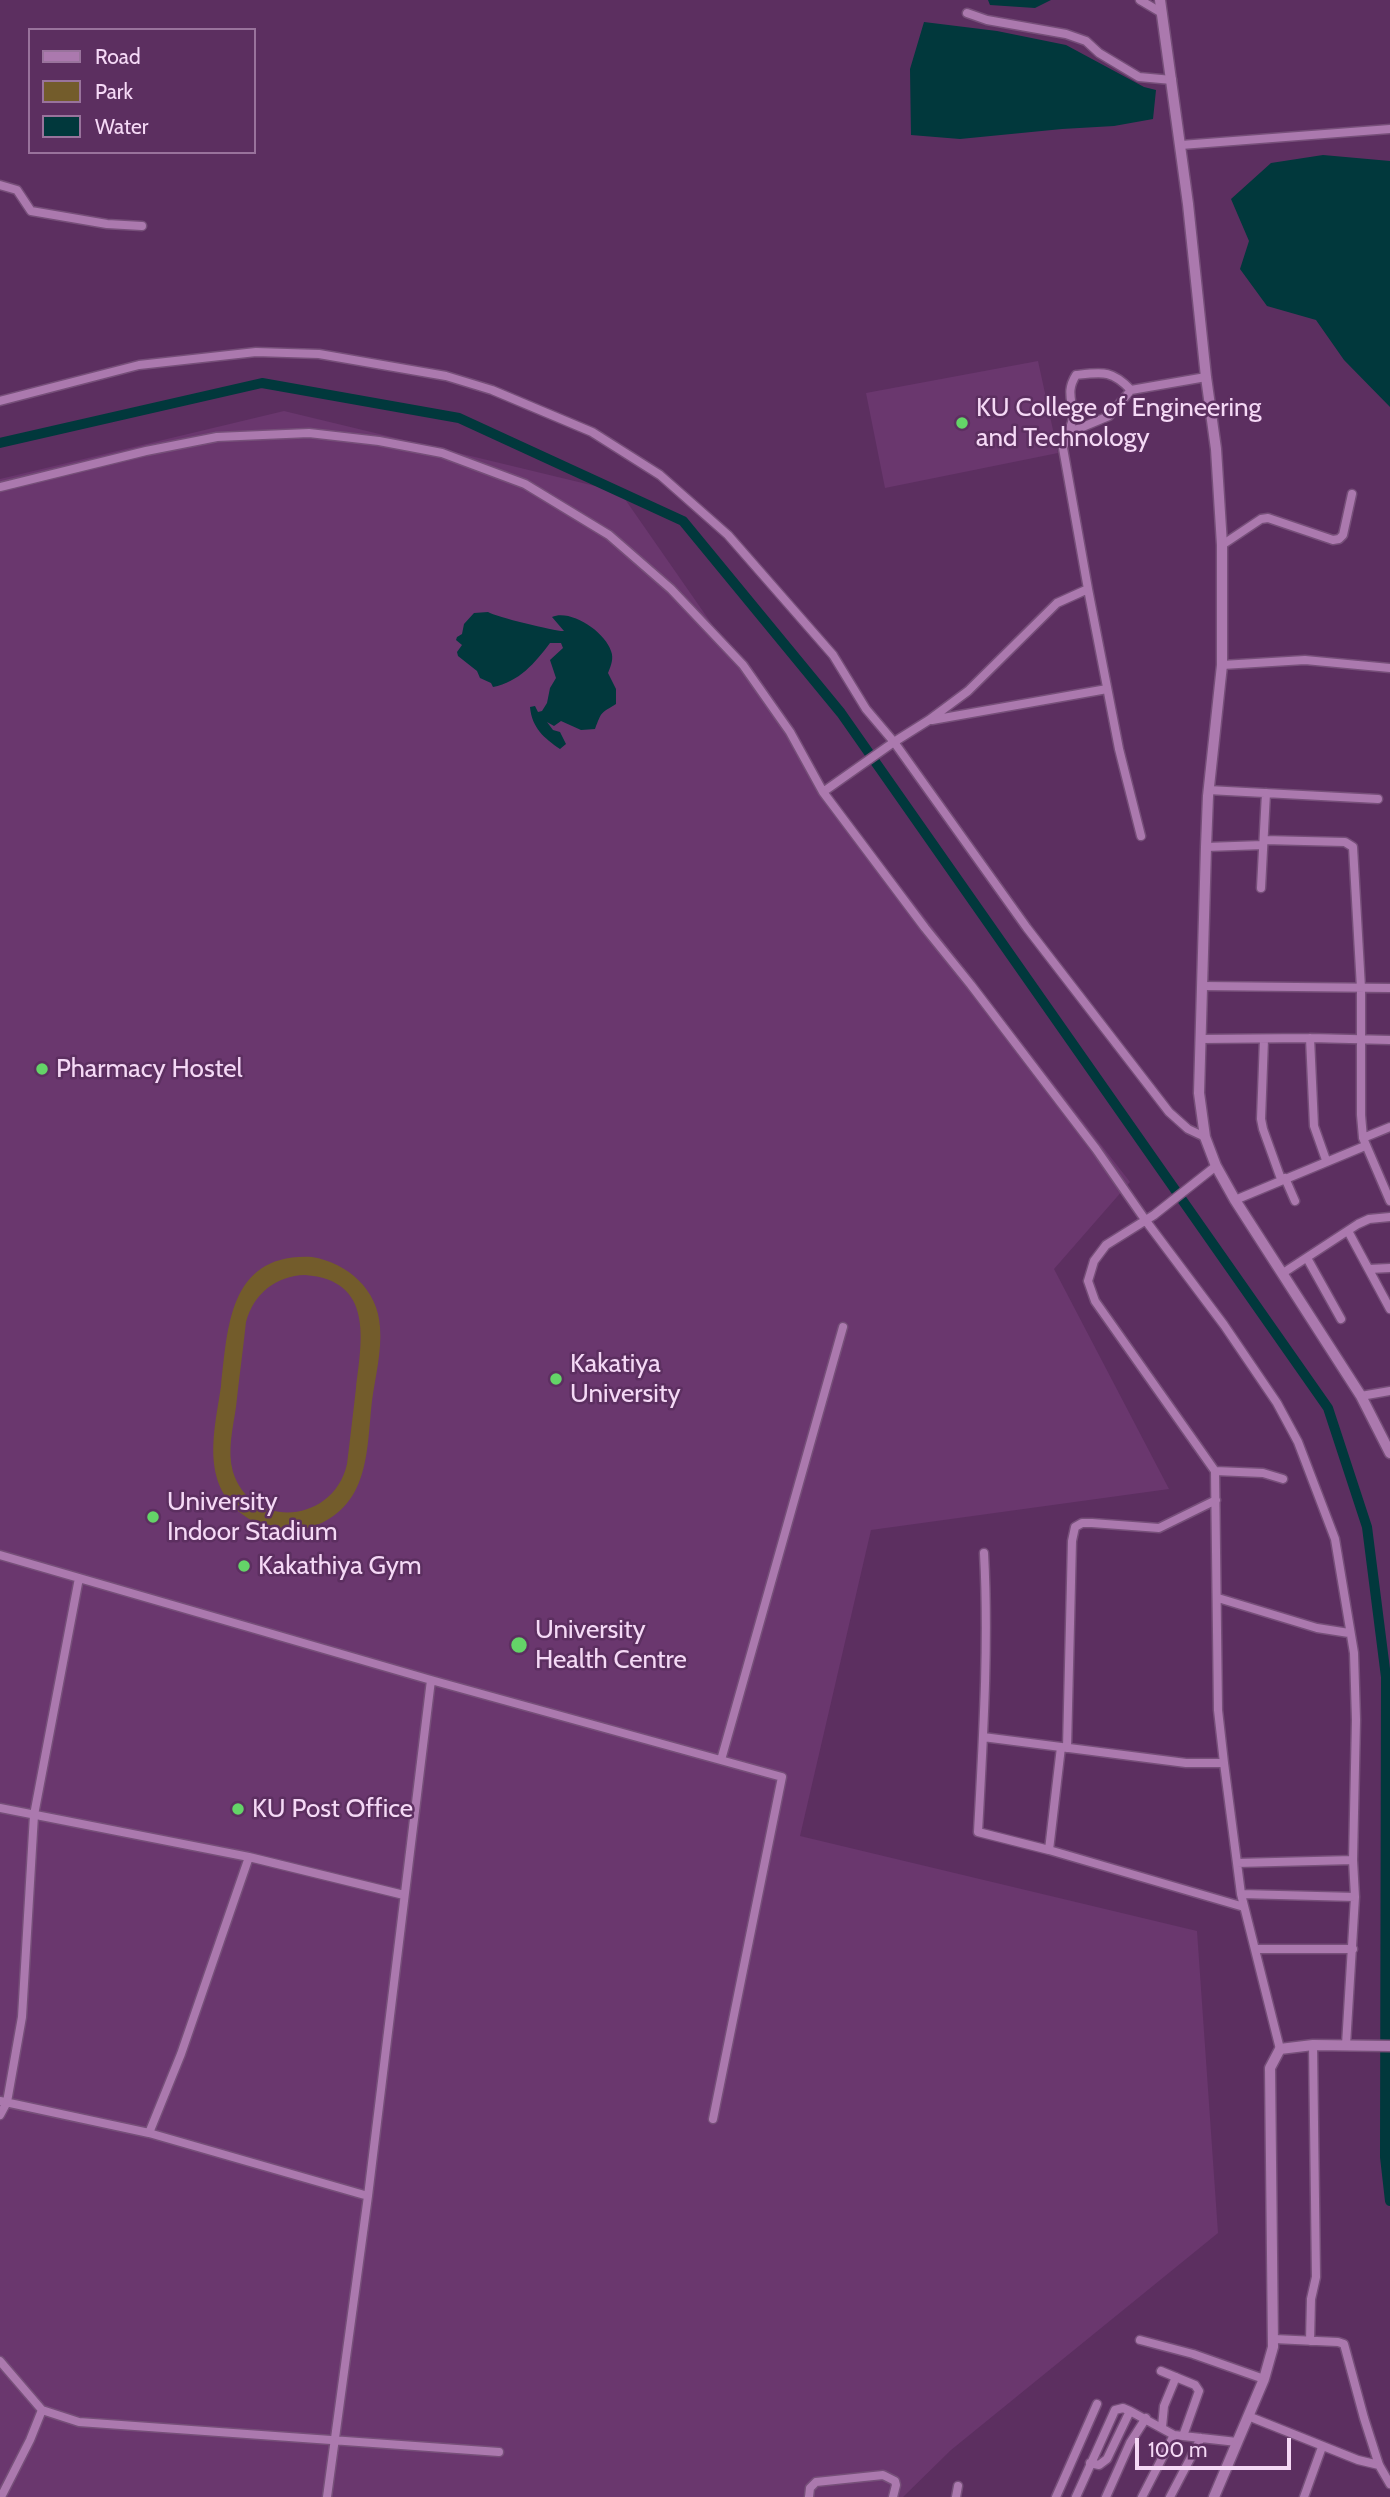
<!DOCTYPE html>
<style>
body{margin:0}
#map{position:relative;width:1390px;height:2497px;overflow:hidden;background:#5c2f60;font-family:Cabin,sans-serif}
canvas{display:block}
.legend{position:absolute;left:28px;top:28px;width:228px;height:126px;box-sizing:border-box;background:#5c2f60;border:2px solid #99739c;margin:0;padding:9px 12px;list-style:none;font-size:21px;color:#f5d9f6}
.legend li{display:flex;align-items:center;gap:14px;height:35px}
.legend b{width:35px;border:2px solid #99739c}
.scale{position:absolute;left:1135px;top:2438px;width:156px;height:32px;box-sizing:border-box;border:4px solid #f5d9f6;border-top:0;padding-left:9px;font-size:21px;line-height:24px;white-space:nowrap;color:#f5d9f6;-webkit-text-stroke:5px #5c2f60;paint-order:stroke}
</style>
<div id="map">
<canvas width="1390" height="2497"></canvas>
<ul class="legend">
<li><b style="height:9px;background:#ab79ae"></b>Road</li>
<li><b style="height:19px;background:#735c2b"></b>Park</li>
<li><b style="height:19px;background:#01383c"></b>Water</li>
</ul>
<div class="scale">100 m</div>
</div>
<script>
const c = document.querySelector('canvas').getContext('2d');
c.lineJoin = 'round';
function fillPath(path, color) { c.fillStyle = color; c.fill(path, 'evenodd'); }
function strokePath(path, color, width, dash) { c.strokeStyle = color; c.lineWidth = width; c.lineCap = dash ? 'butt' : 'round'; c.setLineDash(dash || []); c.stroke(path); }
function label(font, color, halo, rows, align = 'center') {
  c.font = font + ' Cabin,sans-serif'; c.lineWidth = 5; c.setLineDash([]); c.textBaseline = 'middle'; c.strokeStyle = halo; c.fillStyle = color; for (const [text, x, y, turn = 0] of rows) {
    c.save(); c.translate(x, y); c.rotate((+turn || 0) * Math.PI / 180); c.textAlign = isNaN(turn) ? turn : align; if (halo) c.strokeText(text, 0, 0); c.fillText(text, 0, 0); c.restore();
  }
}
const built = new Path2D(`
 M 1038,361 L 1058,453 L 885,488 L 866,393 Z
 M 284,411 L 620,492 L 837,804 L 1130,1182 L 1054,1269 L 1169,1489 L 871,1530 L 800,1836 L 1197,1931 L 1218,2233 L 951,2450 L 903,2497 L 0,2497 L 0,479 Z`);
const green = new Path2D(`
 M 312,1257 C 348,1263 378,1290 380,1327 C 382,1352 375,1378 372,1401 C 367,1444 370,1496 327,1520 C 314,1528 297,1531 281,1530 C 265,1528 250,1521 238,1511 C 201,1478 215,1428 221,1386 C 228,1326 229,1253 312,1257 ZM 305,1275 C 374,1280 362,1340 356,1388 C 353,1414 350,1439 347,1464 C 334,1523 252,1531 233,1472 C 227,1451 233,1428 236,1407 C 239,1379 243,1350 246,1322 C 254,1293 276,1276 305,1275 Z`);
const water = new Path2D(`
 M 988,0 L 1051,0 L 1035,8 L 990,5 Z
 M 924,22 L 997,31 L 1066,45 L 1144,87 L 1156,90 L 1153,119 L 1114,126 L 1062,129 L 960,139 L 911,135 L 910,69 Z
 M 1323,155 L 1390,161 L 1390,407 L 1344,360 L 1316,320 L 1267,306 L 1240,269 L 1249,241 L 1231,199 L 1271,163 Z
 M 488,612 C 496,617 558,632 564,631 L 552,617 C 571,609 605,632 611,651 C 614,658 611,666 608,673 L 616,689 L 616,704 C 600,714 602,711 595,729 L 581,730 L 561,721 L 554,726 L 547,722 L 553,730 L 560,732 L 566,744 L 560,749 C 544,738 532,728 530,707 L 535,706 L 538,712 L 542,711 L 547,703 L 550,688 L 556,678 L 550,660 L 563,648 L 561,643 L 550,643 C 535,663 519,682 493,687 L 491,683 L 480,678 L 477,671 L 458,656 L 457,652 L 462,645 L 456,640 L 457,637 L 462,634 L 464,624 L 474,613 Z`);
const canal = new Path2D(`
 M 0,443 L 262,383 L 459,418 L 683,521 L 841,713 L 1328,1408 L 1367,1527 L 1386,1677 L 1385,2157 L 1390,2201`);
const minor = new Path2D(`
 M 1140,0 L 1162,13
 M 967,13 L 987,20 L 1066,34 L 1086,41 L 1099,53 L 1139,77 L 1172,80
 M 1181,145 L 1390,129
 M 0,185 L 17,190 L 31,211 L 107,224 L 142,226
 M 0,401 L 139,365 L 256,352 L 319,354 L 446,376 L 492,390 L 592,432 L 660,475 L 728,535 L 833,655 L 866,709 L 894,742 L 1027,928 L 1169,1112 L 1188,1129 L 1205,1137
 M 1068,433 C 1070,428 1073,422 1073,416 C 1072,399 1066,391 1076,375 C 1103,372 1112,370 1131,390
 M 0,487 L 146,451 L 217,437 L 309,433 L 379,441 L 442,453 L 525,484 L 609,535 L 671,589 L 743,665 L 790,732 L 823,792 L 925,928 L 971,985 L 1096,1149 L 1146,1221 L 1224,1325 L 1277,1403 L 1298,1442 L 1335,1539 L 1354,1653 L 1356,1720 L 1353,1860
 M 1222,545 L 1261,519 L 1268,518 L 1333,540 L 1339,539 L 1343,535 L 1352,494
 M 1088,589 L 1119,749 L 1141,836
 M 1222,665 L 1305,660 L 1390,668
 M 932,720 L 1107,689
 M 1208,790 L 1378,799
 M 823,792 L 894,742 L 929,720 L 968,691 L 1057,603 L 1088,589 L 1063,448 L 1068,433 L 1109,416 L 1131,390 L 1206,377
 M 1264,840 L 1345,842 L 1353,847 L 1361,988 L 1361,1115 L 1363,1138 L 1390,1201
 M 1206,847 L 1263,845
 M 1261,888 L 1266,793
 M 1202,986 L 1390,988
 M 1310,1038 L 1314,1126 L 1326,1160
 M 1201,1039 L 1310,1038 L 1390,1040
 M 1264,1039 L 1261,1119 L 1263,1129 L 1281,1179
 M 1363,1138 L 1390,1127
 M 1216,1166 L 1154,1215 L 1106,1245 L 1094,1261 L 1088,1281 L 1095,1301 L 1215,1471 L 1218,1710 L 1224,1763 L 1241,1894 L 1280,2049
 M 1285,1178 L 1295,1201
 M 1235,1200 L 1365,1146
 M 1348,1231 L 1390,1309
 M 1307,1258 L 1341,1319
 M 1369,1269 L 1390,1268
 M 1283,1273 L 1358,1224 L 1369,1219 L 1390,1217
 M 1361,1396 L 1390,1391
 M 1215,1471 L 1263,1473 L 1283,1479
 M 984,1553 C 989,1645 983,1739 978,1832 L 1049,1850 L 1244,1907
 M 0,1555 L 431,1680 L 782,1777 L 713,2119
 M 1218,1598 L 1317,1628 L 1349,1633
 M 983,1737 L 1186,1763 L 1224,1763
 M 1067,1748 L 1072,1541 L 1075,1527 L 1082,1523 L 1092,1523 L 1159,1528 L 1216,1500
 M 721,1760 L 843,1327
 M 0,1808 L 249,1857 L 404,1895
 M 1049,1850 L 1061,1747
 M 1237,1863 L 1353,1860 L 1355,1897 L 1346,2045
 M 1241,1894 L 1355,1897
 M 1255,1949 L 1353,1949
 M 0,2101 L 149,2133 L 368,2196
 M 0,2115 L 7,2102 L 22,2017 L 34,1815 L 79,1578
 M 149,2133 L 181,2054 L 249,1857
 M 1274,2339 L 1338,2342 L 1344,2344 L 1364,2418 L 1379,2465 L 1390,2484
 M 1140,2340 L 1193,2354 L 1264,2379
 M 1310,2341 L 1311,2299 L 1316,2277 L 1313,2045
 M 0,2361 L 42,2410 L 79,2422 L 499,2452
 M 1161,2371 L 1195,2385 L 1199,2391 L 1183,2436
 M 1248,2416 L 1358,2460 L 1379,2465
 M 1162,2427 L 1164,2406 L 1176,2377
 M 1090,2463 L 1099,2465 L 1107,2459 L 1130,2411
 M 1,2497 L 30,2440 L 42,2410
 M 327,2497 L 368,2196 L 431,1680
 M 809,2497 L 810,2488 L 816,2482 L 883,2475 L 895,2481 L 896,2485 L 893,2497
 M 956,2497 L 958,2486
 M 1056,2497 L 1097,2404
 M 1076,2497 L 1115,2410 L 1123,2408 L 1130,2411 L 1174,2435
 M 1106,2497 L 1130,2443 L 1146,2418
 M 1142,2497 L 1174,2435 L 1237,2442
 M 1170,2497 L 1201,2438
 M 1304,2497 L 1322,2447`);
const tertiary = new Path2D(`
 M 1160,0 L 1188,204 L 1206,377 L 1216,449 L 1222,545 L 1222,665 L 1208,796 L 1206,847 L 1199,1093 L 1205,1137 L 1216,1166 L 1235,1200 L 1361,1396 L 1390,1453
 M 1214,2497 L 1264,2379 L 1273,2347 L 1270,2068 L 1280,2049 L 1313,2045 L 1390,2046`);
const markers = [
 [962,423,7,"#64d468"],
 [42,1069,7,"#64d468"],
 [556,1379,7,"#64d468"],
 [153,1517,7,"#64d468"],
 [244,1566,7,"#64d468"],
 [519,1645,9,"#64d468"],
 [238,1809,7,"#64d468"]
];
const poiNames = [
 ["KU College of Engineering",976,408],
 ["and Technology",976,438],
 ["Pharmacy Hostel",56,1069],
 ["Kakatiya",570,1364],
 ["University",570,1394],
 ["University",167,1502],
 ["Indoor Stadium",167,1532],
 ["Kakathiya Gym",258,1566],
 ["University",535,1630],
 ["Health Centre",535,1660],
 ["KU Post Office",252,1809]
];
fillPath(built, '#6a376e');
fillPath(green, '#735c2b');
fillPath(water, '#01383c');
strokePath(canal, '#01383c', 10);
strokePath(minor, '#764f79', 11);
strokePath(tertiary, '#764f79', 13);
strokePath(minor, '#ab79ae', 8);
strokePath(tertiary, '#ab79ae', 10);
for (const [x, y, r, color] of markers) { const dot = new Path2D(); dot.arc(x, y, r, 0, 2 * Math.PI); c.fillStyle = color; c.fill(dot); strokePath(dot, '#5c2f60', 2.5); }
label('26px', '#f5d9f6', '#5c2f60', poiNames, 'left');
</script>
